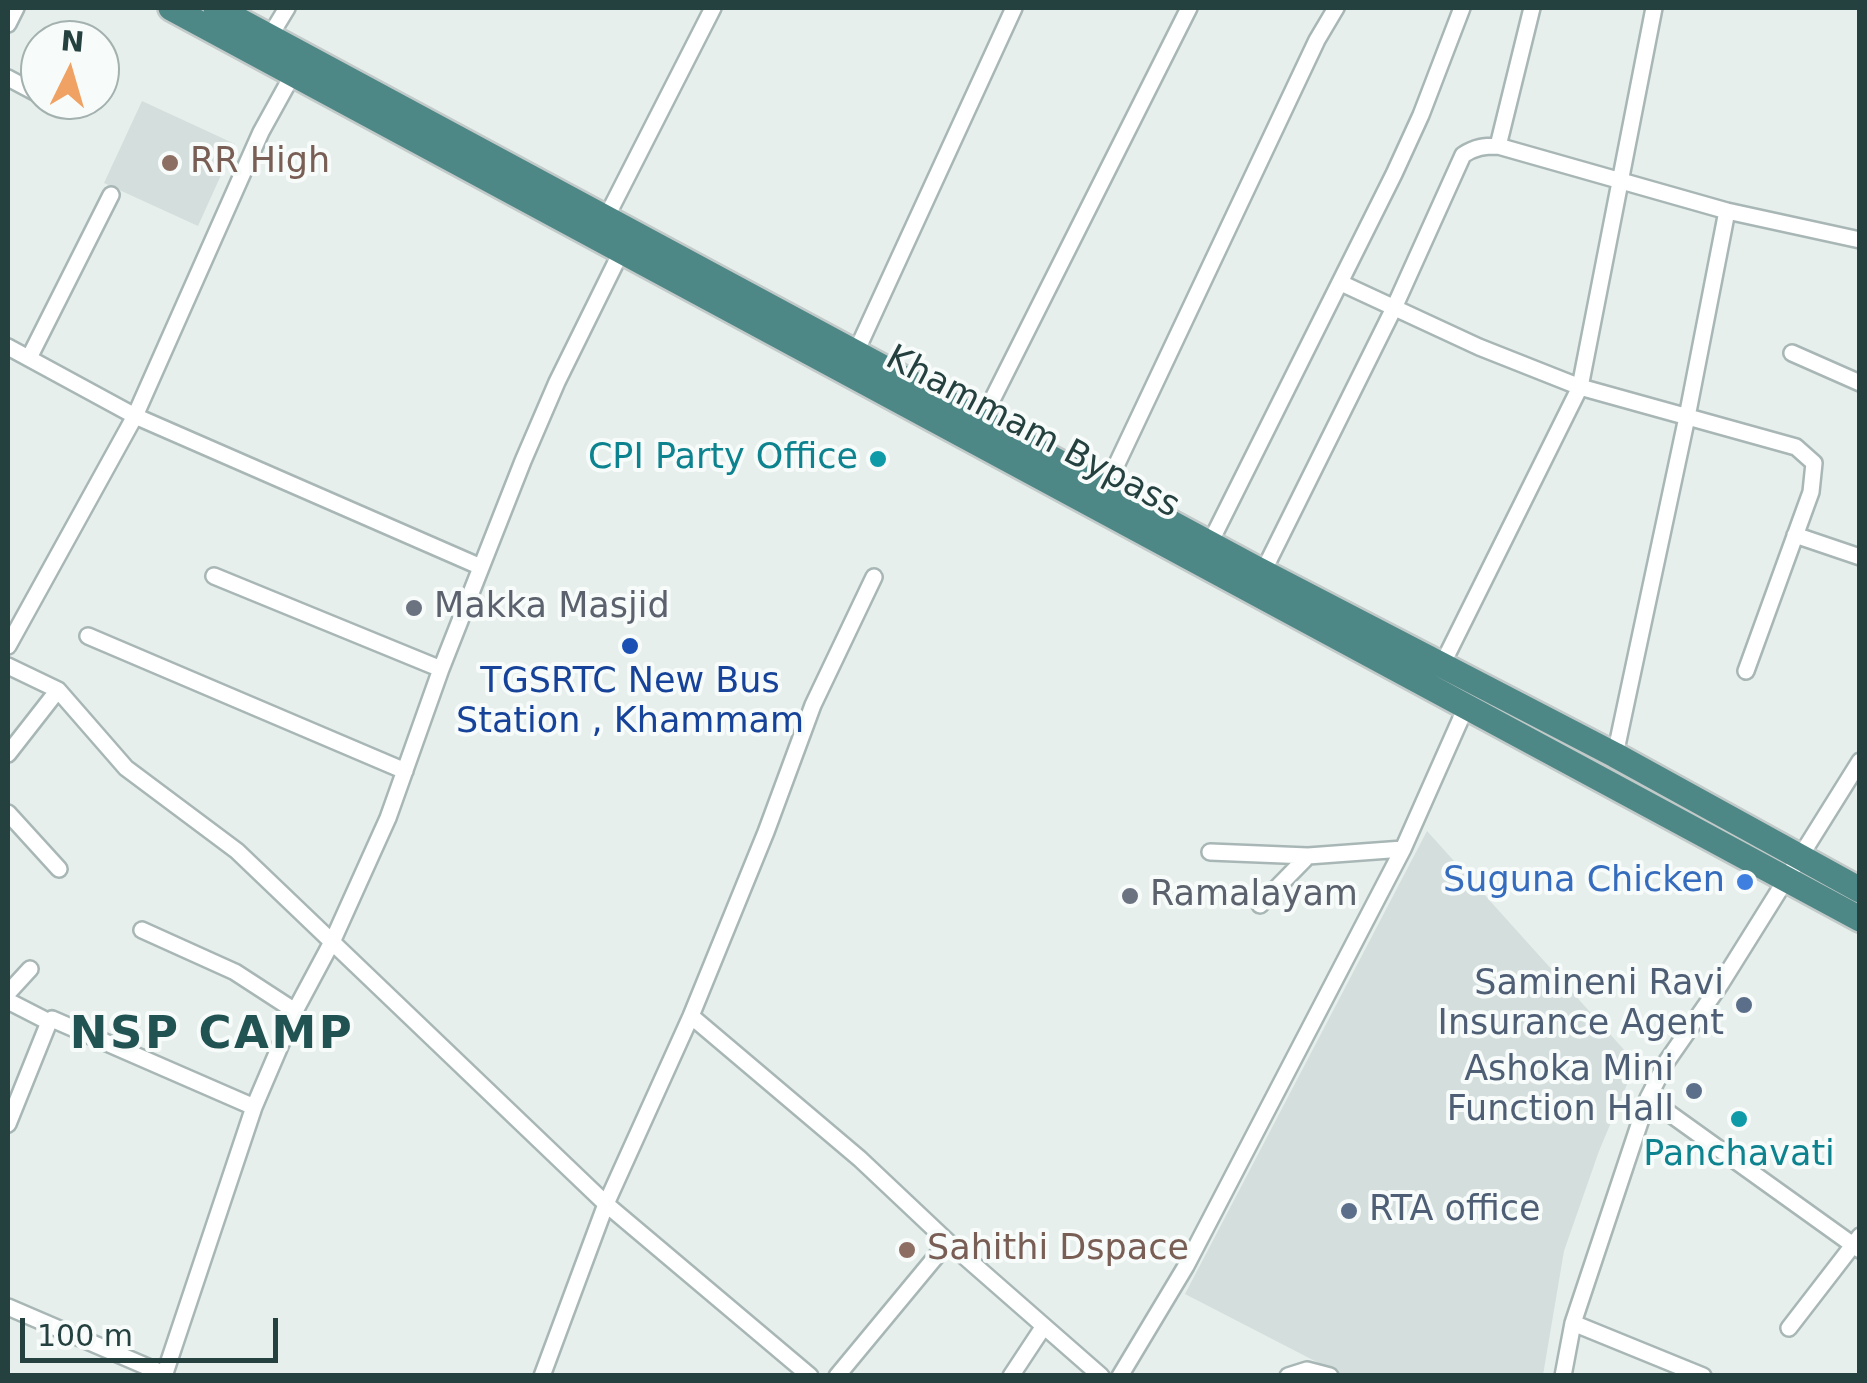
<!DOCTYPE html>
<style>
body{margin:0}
#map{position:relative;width:1867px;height:1383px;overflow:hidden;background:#e6efec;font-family:"DejaVu Sans",sans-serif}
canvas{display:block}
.frame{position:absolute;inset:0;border:10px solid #25413f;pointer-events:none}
.north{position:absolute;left:20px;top:20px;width:100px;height:100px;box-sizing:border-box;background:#f7fbfa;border:2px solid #a3b1af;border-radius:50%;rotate:5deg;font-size:28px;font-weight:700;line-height:40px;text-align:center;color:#25413f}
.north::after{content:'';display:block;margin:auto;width:35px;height:45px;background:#efa263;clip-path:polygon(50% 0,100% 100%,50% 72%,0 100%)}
.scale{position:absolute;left:20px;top:1318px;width:258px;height:45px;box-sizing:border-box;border:5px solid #25413f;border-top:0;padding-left:12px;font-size:30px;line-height:35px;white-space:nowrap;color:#25413f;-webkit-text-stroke:8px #f7fbfa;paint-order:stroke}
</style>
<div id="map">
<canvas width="1867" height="1383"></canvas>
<div class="frame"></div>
<div class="north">N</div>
<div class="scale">100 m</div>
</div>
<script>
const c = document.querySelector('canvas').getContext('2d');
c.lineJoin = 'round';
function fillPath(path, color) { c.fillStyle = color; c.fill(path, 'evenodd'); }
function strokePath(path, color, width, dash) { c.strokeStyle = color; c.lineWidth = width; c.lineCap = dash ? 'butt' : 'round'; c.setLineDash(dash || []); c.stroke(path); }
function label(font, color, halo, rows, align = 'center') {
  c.font = font + ' "DejaVu Sans",sans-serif'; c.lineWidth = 8; c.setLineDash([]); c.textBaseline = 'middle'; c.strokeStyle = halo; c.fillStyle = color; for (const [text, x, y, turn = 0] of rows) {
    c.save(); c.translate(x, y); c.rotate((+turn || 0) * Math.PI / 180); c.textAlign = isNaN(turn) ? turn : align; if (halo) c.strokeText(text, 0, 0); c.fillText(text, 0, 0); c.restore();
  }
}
const built = new Path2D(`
 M 142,101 L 235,144 L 198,226 L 104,183 Z
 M 1427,831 L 1636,1063 L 1599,1151 L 1564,1251 L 1543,1375 L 1342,1375 L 1185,1294 Z`);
const minor = new Path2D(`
 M 8,24 L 16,8
 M 270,36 L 287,8
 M 8,78 L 40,95
 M 51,100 L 66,108
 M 1498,146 L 1532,8
 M 606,218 L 713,8
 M 1341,283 L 1479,347 L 1580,387 L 1796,447 L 1814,463 L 1811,492 L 1746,671
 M 8,347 L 135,416 L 481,567
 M 856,352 L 1014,8
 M 1792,353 L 1860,383
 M 29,358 L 111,195
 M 982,420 L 1189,8
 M 1106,487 L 1317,40 L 1336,8
 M 1795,535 L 1860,557
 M 1210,543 L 1394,174 L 1421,115 L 1462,8
 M 1263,572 L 1394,308 L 1463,155 C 1475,147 1484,146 1498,146 L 1727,211 L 1860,240
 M 214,576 L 441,669
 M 88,636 L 405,771
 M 8,646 L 135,416 L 261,132 L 293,74
 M 1442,665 L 1580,387 L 1654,8
 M 8,666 L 58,690 L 126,768 L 237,851 L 606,1204 L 691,1016 L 766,832 L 813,705 L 874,577
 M 8,754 L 58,690
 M 1615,755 L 1687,417 L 1727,211
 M 8,813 L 59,869
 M 1210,852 L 1308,856 L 1403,849
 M 1260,905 L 1308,856
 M 142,930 L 235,972 L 295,1011
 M 8,993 L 30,969
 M 8,1001 L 49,1022 L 52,1019 L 254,1107
 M 691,1016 L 860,1159 L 948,1242 L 1101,1376
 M 1648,1098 L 1860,1250
 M 8,1124 L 49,1022
 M 8,1307 L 164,1374
 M 1573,1323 L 1703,1376
 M 1789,1328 L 1860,1236
 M 164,1376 L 254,1107 L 295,1011 L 333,940 L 388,818 L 441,669 L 523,461 L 557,382 L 624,246
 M 542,1376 L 606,1204 L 810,1376
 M 837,1376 L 948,1242
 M 1011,1376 L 1044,1326
 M 1120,1376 L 1186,1266 L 1403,849 L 1466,707
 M 1288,1376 L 1307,1370 L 1330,1376
 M 1563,1376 L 1573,1323 L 1648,1098 L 1667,1061 L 1720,985 L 1860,761`);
const trunk = new Path2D(`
 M 171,8 L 1860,919
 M 216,8 L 1253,567 L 1615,755 L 1860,890`);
const markers = [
 [170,163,10,"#8d6e63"],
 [878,459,10,"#0f9aa8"],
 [414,608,10,"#6b7280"],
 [630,646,10,"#1a4fb4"],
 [1745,882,10,"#3f7fe0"],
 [1130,896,10,"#6b7280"],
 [1744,1005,10,"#5c6f8a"],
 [1694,1091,10,"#5c6f8a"],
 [1739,1119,10,"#0f9aa8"],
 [1349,1211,10,"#5c6f8a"],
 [907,1250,10,"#8d6e63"]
];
const educationNames = [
 ["RR High",190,163],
 ["Sahithi Dspace",927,1250]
];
const streetNames = [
 ["Khammam Bypass",1032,433,28]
];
const cultureNames = [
 ["CPI Party Office",858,459],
 ["Panchavati",1739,1156,"center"]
];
const worshipNames = [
 ["Makka Masjid",434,608],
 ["Ramalayam",1150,896]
];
const transitNames = [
 ["TGSRTC New Bus",630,683],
 ["Station , Khammam",630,723]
];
const shopNames = [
 ["Suguna Chicken",1725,882]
];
const serviceNames = [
 ["Samineni Ravi",1724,985],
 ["Insurance Agent",1724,1025],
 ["Ashoka Mini",1674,1071],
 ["Function Hall",1674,1111],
 ["RTA office",1369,1211,"left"]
];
const districtNames = [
 ["NSP CAMP",212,1036]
];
fillPath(built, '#d4dedc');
strokePath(minor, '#a8b7b5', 20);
strokePath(trunk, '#c2cac9', 30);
strokePath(minor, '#fff', 15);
strokePath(trunk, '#4e8886', 25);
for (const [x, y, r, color] of markers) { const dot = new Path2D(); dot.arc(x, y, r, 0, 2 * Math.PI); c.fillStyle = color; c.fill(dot); strokePath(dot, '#f7fbfa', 4); }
label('35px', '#785e54', '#f7fbfa', educationNames, 'left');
label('35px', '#25413f', '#f7fbfa', streetNames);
label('35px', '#0d838f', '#f7fbfa', cultureNames, 'right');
label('35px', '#5b616d', '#f7fbfa', worshipNames, 'left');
label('35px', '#164399', '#f7fbfa', transitNames);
label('35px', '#366cbe', '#f7fbfa', shopNames, 'right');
label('35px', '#4e5e75', '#f7fbfa', serviceNames, 'right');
c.letterSpacing = '2.5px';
label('bold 45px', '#205351', '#f7fbfa', districtNames);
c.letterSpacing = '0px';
</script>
